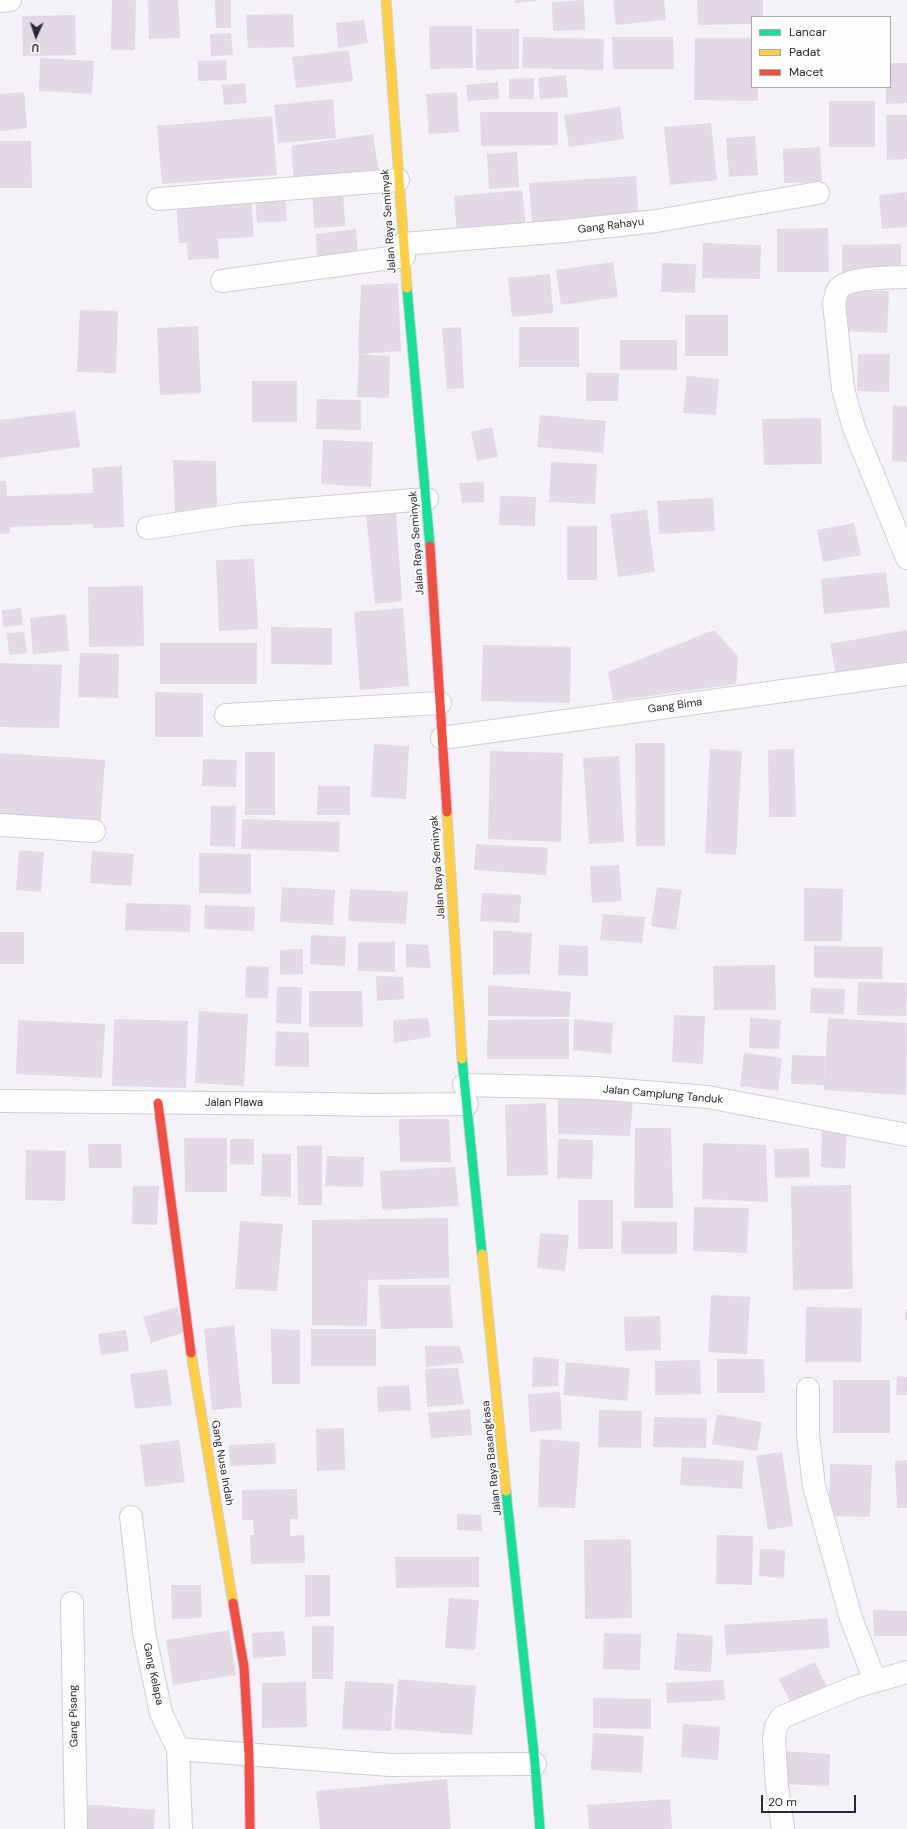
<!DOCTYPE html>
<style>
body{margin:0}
#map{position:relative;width:907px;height:1829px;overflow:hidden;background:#f4f1f8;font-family:"DM Sans",sans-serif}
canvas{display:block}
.legend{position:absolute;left:751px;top:16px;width:140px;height:72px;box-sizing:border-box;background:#fefefe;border:1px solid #aaa8ac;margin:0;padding:5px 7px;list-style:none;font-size:12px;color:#2b2732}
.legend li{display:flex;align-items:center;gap:8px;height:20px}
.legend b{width:20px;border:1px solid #aaa8ac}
.north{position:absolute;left:16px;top:16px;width:40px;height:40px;-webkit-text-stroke:3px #fefefe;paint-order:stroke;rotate:183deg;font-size:11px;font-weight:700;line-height:16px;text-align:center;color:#2b2732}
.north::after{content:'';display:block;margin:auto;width:14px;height:18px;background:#2b2732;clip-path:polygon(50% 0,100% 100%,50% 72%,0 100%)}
.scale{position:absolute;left:761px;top:1795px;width:95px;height:18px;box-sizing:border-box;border:2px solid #2b2732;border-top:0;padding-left:5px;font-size:12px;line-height:14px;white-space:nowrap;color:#2b2732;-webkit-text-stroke:3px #fefefe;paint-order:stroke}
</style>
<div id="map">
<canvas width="907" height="1829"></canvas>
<ul class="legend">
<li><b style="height:5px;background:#16e098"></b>Lancar</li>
<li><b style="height:5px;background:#ffcf43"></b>Padat</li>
<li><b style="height:5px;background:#f24e42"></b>Macet</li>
</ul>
<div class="north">U</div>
<div class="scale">20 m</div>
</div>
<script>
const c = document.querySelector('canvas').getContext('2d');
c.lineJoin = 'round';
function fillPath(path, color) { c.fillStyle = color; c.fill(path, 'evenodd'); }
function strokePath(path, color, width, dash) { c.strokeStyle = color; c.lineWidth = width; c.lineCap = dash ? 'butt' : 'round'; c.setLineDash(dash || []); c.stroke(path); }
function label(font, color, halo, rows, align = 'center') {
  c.font = font + ' "DM Sans",sans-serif'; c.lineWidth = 4; c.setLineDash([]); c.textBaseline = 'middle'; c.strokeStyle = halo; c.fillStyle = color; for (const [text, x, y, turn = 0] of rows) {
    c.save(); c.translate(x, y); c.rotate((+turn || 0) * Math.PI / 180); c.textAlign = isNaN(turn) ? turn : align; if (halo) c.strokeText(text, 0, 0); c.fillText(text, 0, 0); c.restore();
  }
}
const building = new Path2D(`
 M 112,0 L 136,0 L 135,50 L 111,50 Z
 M 148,0 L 178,0 L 180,38 L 149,39 Z
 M 215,0 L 231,0 L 231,28 L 216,28 Z
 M 515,0 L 536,0 L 536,1 L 515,3 Z
 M 584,0 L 585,30 L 553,31 L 552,2 Z
 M 613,0 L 664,0 L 666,20 L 616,25 Z
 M 697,0 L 763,0 L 763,17 L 752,17 L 752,24 L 698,25 Z
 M 293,14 L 294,47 L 248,48 L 246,15 Z
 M 75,15 L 76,55 L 23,56 L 22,16 Z
 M 364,20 L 368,43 L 338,48 L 336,23 Z
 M 429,26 L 472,26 L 473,68 L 430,69 Z
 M 476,29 L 519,29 L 519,69 L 476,70 Z
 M 231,33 L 233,55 L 211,56 L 210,34 Z
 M 523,37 L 604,39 L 603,70 L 522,68 Z
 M 612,37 L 673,37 L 674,69 L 613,69 Z
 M 695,38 L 752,38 L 752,87 L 758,87 L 758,101 L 694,100 Z
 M 349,50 L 353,81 L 296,88 L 292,57 Z
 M 40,58 L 94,61 L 92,94 L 39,91 Z
 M 226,60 L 227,80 L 198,81 L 198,61 Z
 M 890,63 L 907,63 L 907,103 L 886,104 L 886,87 L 890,87 Z
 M 566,75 L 568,97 L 540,99 L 538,78 Z
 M 534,78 L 534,99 L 509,99 L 509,79 Z
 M 498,82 L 499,99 L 468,101 L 466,85 Z
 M 245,83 L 247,103 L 224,105 L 222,85 Z
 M 24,92 L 27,128 L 0,131 L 0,94 Z
 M 457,92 L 459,132 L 429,134 L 426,94 Z
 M 333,99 L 336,138 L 278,143 L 274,105 Z
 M 829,101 L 875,101 L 875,147 L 829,147 Z
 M 620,107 L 624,139 L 569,147 L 564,115 Z
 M 480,112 L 558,112 L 558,145 L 481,146 Z
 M 886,115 L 907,115 L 907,159 L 887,160 Z
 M 272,116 L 277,175 L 162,184 L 157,126 Z
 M 711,123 L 717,180 L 670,185 L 664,127 Z
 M 373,134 L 379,174 L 294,182 L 291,146 Z
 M 755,136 L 758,175 L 729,177 L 726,138 Z
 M 0,141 L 31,141 L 32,188 L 0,188 Z
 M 820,147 L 822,182 L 784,183 L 783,149 Z
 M 517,152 L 519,187 L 489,189 L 487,154 Z
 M 636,176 L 639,218 L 532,225 L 529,183 Z
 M 522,190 L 526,229 L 457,235 L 454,196 Z
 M 343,191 L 345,226 L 314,228 L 312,193 Z
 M 907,192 L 907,227 L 882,229 L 879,195 Z
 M 251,196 L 254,237 L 218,239 L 219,258 L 188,260 L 187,243 L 179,243 L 176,202 Z
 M 285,197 L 287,221 L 257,223 L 255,199 Z
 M 828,228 L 829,272 L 777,272 L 777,229 Z
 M 356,229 L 358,256 L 317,262 L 316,234 Z
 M 703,243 L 761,245 L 760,279 L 702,278 Z
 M 901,244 L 901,276 L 842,277 L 842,245 Z
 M 613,262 L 618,297 L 561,305 L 556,270 Z
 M 662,263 L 696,264 L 695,293 L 661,292 Z
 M 550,274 L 553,313 L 512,317 L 508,278 Z
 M 398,283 L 401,351 L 358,354 L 361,285 Z
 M 842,290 L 889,291 L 887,333 L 840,331 Z
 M 80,310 L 118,311 L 116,373 L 77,372 Z
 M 685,315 L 728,315 L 728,356 L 685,356 Z
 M 198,326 L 201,393 L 160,395 L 157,328 Z
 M 461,327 L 464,388 L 447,389 L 442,328 Z
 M 519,327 L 579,327 L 579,367 L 519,367 Z
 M 620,340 L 677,340 L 677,370 L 620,370 Z
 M 359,354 L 390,356 L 389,398 L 357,397 Z
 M 858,354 L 890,354 L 889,392 L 857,391 Z
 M 586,373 L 619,373 L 618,401 L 586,401 Z
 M 687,376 L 719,379 L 716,415 L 683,413 Z
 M 252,381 L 297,381 L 297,422 L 252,422 Z
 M 317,399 L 361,400 L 361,430 L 316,429 Z
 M 893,406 L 907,406 L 907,462 L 892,461 Z
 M 75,411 L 80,447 L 0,458 L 0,420 Z
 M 540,415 L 606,421 L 603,453 L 537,447 Z
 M 821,418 L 822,464 L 764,465 L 762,419 Z
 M 492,427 L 498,457 L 477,461 L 471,432 Z
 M 323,440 L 373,442 L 371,487 L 321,484 Z
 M 173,460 L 216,461 L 217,514 L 175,514 Z
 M 551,462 L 597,464 L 595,504 L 549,502 Z
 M 122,466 L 124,527 L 93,528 L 93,524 L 10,527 L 10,533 L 0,534 L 0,481 L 6,481 L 7,496 L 93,493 L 92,468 Z
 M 484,482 L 484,502 L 462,503 L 459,483 Z
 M 500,496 L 536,497 L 535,526 L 499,525 Z
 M 713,498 L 715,531 L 659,534 L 657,501 Z
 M 647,510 L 655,572 L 618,577 L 610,514 Z
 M 396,511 L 402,601 L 375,604 L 366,514 Z
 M 854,523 L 861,555 L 823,562 L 817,530 Z
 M 567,526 L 597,526 L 597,580 L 567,580 Z
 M 254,559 L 258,629 L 219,631 L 216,560 Z
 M 886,572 L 890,607 L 824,614 L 821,579 Z
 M 143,586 L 144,646 L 89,647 L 88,587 Z
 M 21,608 L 23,625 L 3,627 L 2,610 Z
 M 403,608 L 409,686 L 360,690 L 354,612 Z
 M 66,614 L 69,651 L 33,654 L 30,618 Z
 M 271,627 L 332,628 L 332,665 L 271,664 Z
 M 714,630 L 738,656 L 736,684 L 613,701 L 608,672 Z
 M 907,630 L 907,668 L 837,681 L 830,644 Z
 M 24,632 L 27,653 L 9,655 L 7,633 Z
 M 160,643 L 257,643 L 257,684 L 160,684 Z
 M 483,645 L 571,647 L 570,703 L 481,701 Z
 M 80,653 L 119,654 L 118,698 L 78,697 Z
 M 0,663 L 62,665 L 59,728 L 0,727 Z
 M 155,692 L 203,693 L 203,737 L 155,737 Z
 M 635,743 L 665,743 L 665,846 L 636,846 Z
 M 374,744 L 409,746 L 406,799 L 371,797 Z
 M 710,749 L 742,751 L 736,855 L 705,853 Z
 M 794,749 L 796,817 L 769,817 L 768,750 Z
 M 490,751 L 563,753 L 561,842 L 488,839 Z
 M 245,752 L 275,752 L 275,815 L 245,815 Z
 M 0,753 L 105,760 L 100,830 L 0,823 Z
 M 619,756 L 624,842 L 589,844 L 583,758 Z
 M 203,759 L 237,760 L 236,787 L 202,786 Z
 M 318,786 L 350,786 L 350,815 L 317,815 Z
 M 211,806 L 236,806 L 235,847 L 210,846 Z
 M 242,819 L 340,822 L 339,852 L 241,849 Z
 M 476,844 L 548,848 L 546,875 L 474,870 Z
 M 19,850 L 44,852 L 41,892 L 16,890 Z
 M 92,851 L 134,854 L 131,886 L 90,883 Z
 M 199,853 L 251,854 L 251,894 L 199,893 Z
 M 619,865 L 622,901 L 592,903 L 590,866 Z
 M 282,887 L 335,890 L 333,925 L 280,922 Z
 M 657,887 L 682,890 L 676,930 L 651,926 Z
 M 804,888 L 843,889 L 842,941 L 804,941 Z
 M 350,889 L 408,892 L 406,924 L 348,921 Z
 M 482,893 L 521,895 L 519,923 L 480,921 Z
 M 126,903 L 191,905 L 190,932 L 125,930 Z
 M 205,905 L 255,907 L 254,931 L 204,929 Z
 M 603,914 L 645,917 L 642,943 L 600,940 Z
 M 493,930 L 532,933 L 530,974 L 493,975 Z
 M 0,932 L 24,932 L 24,964 L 0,964 Z
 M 311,935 L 346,937 L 345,966 L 310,964 Z
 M 358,942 L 395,942 L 395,972 L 358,971 Z
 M 406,944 L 428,945 L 431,968 L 406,967 Z
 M 559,945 L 588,946 L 588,976 L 558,975 Z
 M 814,946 L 883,947 L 882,979 L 814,978 Z
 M 303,949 L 303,974 L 280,975 L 280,950 Z
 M 775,965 L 776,1010 L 714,1010 L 713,966 Z
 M 246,966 L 269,967 L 268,998 L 245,998 Z
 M 376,976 L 403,977 L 404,999 L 377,1001 Z
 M 858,982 L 907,983 L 906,1016 L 857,1015 Z
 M 488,985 L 571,992 L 569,1017 L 488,1016 Z
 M 277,987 L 302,987 L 301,1024 L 276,1023 Z
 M 811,988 L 845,989 L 844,1014 L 810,1013 Z
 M 309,991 L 362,991 L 363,1027 L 309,1027 Z
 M 199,1011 L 248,1014 L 244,1086 L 195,1083 Z
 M 674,1015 L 705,1016 L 703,1064 L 672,1062 Z
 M 428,1018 L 431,1037 L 394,1043 L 393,1020 Z
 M 750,1018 L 781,1020 L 779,1049 L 749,1048 Z
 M 828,1018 L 907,1023 L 906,1095 L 824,1090 L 824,1085 L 791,1084 L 792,1055 L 825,1056 L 824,1084 Z
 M 114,1019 L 188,1021 L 186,1088 L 112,1086 Z
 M 569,1019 L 569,1059 L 487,1059 L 488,1020 Z
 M 574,1019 L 613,1023 L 611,1054 L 573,1050 Z
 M 18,1020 L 105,1024 L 102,1078 L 16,1074 Z
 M 276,1031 L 309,1033 L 309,1067 L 275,1066 Z
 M 744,1053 L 782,1058 L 778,1091 L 740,1086 Z
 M 558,1097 L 633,1100 L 630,1136 L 558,1134 Z
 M 546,1103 L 548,1175 L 507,1176 L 505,1105 Z
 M 399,1119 L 449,1119 L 451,1162 L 400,1162 Z
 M 635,1128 L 671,1128 L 673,1208 L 634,1208 Z
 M 822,1128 L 847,1130 L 845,1169 L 821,1167 Z
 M 184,1138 L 227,1138 L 227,1192 L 185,1192 Z
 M 230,1139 L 254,1139 L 254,1165 L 230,1164 Z
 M 558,1139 L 593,1140 L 592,1179 L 557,1178 Z
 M 703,1143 L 766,1145 L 768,1202 L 702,1199 Z
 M 88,1144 L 121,1144 L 122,1168 L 89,1168 Z
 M 322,1145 L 322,1205 L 298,1205 L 297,1146 Z
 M 809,1148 L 810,1177 L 775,1178 L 774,1149 Z
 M 26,1150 L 66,1151 L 65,1201 L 25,1200 Z
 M 262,1154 L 291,1154 L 291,1197 L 261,1196 Z
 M 327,1156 L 364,1157 L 363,1187 L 325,1186 Z
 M 455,1167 L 459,1206 L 382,1210 L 380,1171 Z
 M 851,1185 L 853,1289 L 793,1290 L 791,1186 Z
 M 133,1186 L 159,1186 L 157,1225 L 132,1224 Z
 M 578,1200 L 613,1200 L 613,1249 L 578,1249 Z
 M 694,1207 L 749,1208 L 747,1253 L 693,1251 Z
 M 448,1218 L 449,1278 L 368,1280 L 367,1326 L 312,1325 L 312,1220 Z
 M 240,1221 L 283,1224 L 277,1291 L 235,1289 Z
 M 622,1221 L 677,1222 L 677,1254 L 621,1254 Z
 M 540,1233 L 569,1235 L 565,1271 L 537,1268 Z
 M 378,1285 L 450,1285 L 453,1328 L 381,1329 Z
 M 711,1295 L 750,1297 L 747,1354 L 708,1352 Z
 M 177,1307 L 185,1332 L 151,1343 L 143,1317 Z
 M 806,1307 L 862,1308 L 861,1362 L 805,1362 Z
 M 906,1309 L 907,1309 L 907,1320 L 905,1320 Z
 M 660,1316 L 661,1350 L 625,1351 L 624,1317 Z
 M 234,1325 L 242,1407 L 212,1410 L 204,1329 Z
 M 271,1329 L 300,1330 L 300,1384 L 272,1384 Z
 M 311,1329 L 376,1329 L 376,1366 L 311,1366 Z
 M 126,1330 L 129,1351 L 101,1355 L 98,1334 Z
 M 425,1346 L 460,1346 L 464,1363 L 426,1367 Z
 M 533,1357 L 559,1359 L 558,1386 L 532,1387 Z
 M 717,1359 L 764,1359 L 765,1393 L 717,1393 Z
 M 700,1360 L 701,1394 L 655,1395 L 655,1361 Z
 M 566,1362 L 630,1368 L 627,1401 L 563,1395 Z
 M 458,1368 L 464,1404 L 427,1407 L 425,1369 Z
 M 167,1369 L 172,1405 L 135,1409 L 130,1374 Z
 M 897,1376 L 907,1377 L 907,1395 L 896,1395 Z
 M 833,1380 L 890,1380 L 890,1433 L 833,1433 Z
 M 409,1385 L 411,1410 L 378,1412 L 377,1387 Z
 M 560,1392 L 562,1429 L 530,1432 L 528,1394 Z
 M 470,1409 L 472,1435 L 431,1438 L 428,1413 Z
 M 599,1410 L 642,1411 L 641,1448 L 598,1447 Z
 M 717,1414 L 762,1422 L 757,1451 L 712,1444 Z
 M 654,1417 L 707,1418 L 706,1448 L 653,1447 Z
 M 344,1428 L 345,1470 L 317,1471 L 316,1429 Z
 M 540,1439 L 580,1442 L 575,1508 L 538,1507 Z
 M 179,1440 L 185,1482 L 145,1487 L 140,1445 Z
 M 275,1443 L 276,1464 L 230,1466 L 229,1445 Z
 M 782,1452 L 793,1526 L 768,1530 L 756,1456 Z
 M 682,1457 L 744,1461 L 742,1489 L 680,1485 Z
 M 907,1460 L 907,1508 L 897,1508 L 895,1461 Z
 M 830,1464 L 872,1465 L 870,1517 L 829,1516 Z
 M 297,1489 L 298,1519 L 290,1519 L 290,1536 L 304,1535 L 305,1563 L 251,1564 L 250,1535 L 254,1535 L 253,1520 L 242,1520 L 242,1490 Z
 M 457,1514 L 481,1515 L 482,1531 L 457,1530 Z
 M 717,1535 L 753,1536 L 752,1585 L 716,1584 Z
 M 631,1539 L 632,1618 L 585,1619 L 584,1540 Z
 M 760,1549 L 785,1550 L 784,1578 L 759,1576 Z
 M 395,1557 L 479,1557 L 479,1587 L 396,1588 Z
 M 305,1575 L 330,1575 L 330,1616 L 305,1617 Z
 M 171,1585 L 201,1585 L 202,1618 L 172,1619 Z
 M 449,1598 L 479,1600 L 475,1650 L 445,1648 Z
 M 873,1610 L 907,1611 L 907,1636 L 874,1636 Z
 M 827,1618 L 830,1648 L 726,1655 L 724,1625 Z
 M 312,1626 L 334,1626 L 333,1679 L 312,1679 Z
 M 229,1630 L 236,1675 L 173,1685 L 166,1640 Z
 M 284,1631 L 286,1656 L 253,1658 L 252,1633 Z
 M 604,1633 L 641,1634 L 640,1670 L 603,1669 Z
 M 677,1633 L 713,1636 L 711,1672 L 674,1670 Z
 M 815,1662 L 829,1692 L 794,1709 L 779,1679 Z
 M 398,1679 L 476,1686 L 472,1735 L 394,1729 Z
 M 723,1680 L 725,1700 L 667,1703 L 666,1683 Z
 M 345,1681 L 394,1684 L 391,1731 L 342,1729 Z
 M 306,1682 L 307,1727 L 262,1728 L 262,1683 Z
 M 593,1698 L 651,1699 L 651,1729 L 593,1728 Z
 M 683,1724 L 720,1727 L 718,1760 L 681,1757 Z
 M 593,1733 L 644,1736 L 642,1773 L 591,1770 Z
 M 782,1751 L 830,1754 L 829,1786 L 780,1784 Z
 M 447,1779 L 451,1829 L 320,1829 L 316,1791 Z
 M 670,1799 L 672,1829 L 589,1829 L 587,1805 Z
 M 81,1804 L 155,1810 L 154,1829 L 79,1829 Z`);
const street = new Path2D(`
 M 0,1 L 10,0
 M 158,199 L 398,180
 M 403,244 L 565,231 L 656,221 L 818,193
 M 907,277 C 892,278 846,276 837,291 C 836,295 835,300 834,303 L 843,389 L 854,428 L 907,558
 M 222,281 L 404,256
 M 148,528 L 242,514 L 427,499
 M 226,715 L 440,703
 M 442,738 L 907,674
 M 0,825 L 94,831
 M 464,1085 L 594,1088 L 708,1097 L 907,1135
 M 0,1101 L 326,1104 L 373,1105 L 467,1104
 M 808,1389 L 808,1435 L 814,1486 L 851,1618 L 875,1681
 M 131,1517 L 144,1632 L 161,1713 L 178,1749 L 181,1829
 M 72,1603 L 76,1829
 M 178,1749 L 390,1765 L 535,1764
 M 783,1829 L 777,1786 L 774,1740 L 776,1727 L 782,1717 L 855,1687 L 907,1672`);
const fast = new Path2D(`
 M 407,288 L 430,546
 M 462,1059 L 482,1254
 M 506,1491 L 535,1764 L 540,1829`);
const slow = new Path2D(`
 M 386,0 L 407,288
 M 447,812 L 462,1059
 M 482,1254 L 506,1491
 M 191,1353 L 233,1603`);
const jam = new Path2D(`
 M 430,546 L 447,812
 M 158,1103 L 191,1353
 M 233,1603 L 244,1667 L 249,1754 L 250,1829`);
const streetNames = [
 ["Jalan Raya Seminyak",389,221,-94],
 ["Gang Rahayu",611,226,-7],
 ["Jalan Raya Seminyak",417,543,-94],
 ["Gang Bima",675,706,-8],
 ["Jalan Raya Seminyak",438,867,-94],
 ["Jalan Camplung Tanduk",663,1095,5],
 ["Jalan Plawa",234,1103],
 ["Jalan Raya Basangkasa",492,1458,-96],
 ["Gang Nusa Indah",222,1463,80],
 ["Gang Kelapa",153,1674,78],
 ["Gang Pisang",74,1716,-91]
];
fillPath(building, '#e2d9e4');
strokePath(street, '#d0ccd5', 24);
strokePath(fast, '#d0ccd5', 11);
strokePath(slow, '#d0ccd5', 11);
strokePath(jam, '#d0ccd5', 11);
strokePath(street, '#fdfdfe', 22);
strokePath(fast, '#16e098', 9);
strokePath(slow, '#ffcf43', 9);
strokePath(jam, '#f24e42', 9);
label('11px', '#2b2732', '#fefefe', streetNames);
</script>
